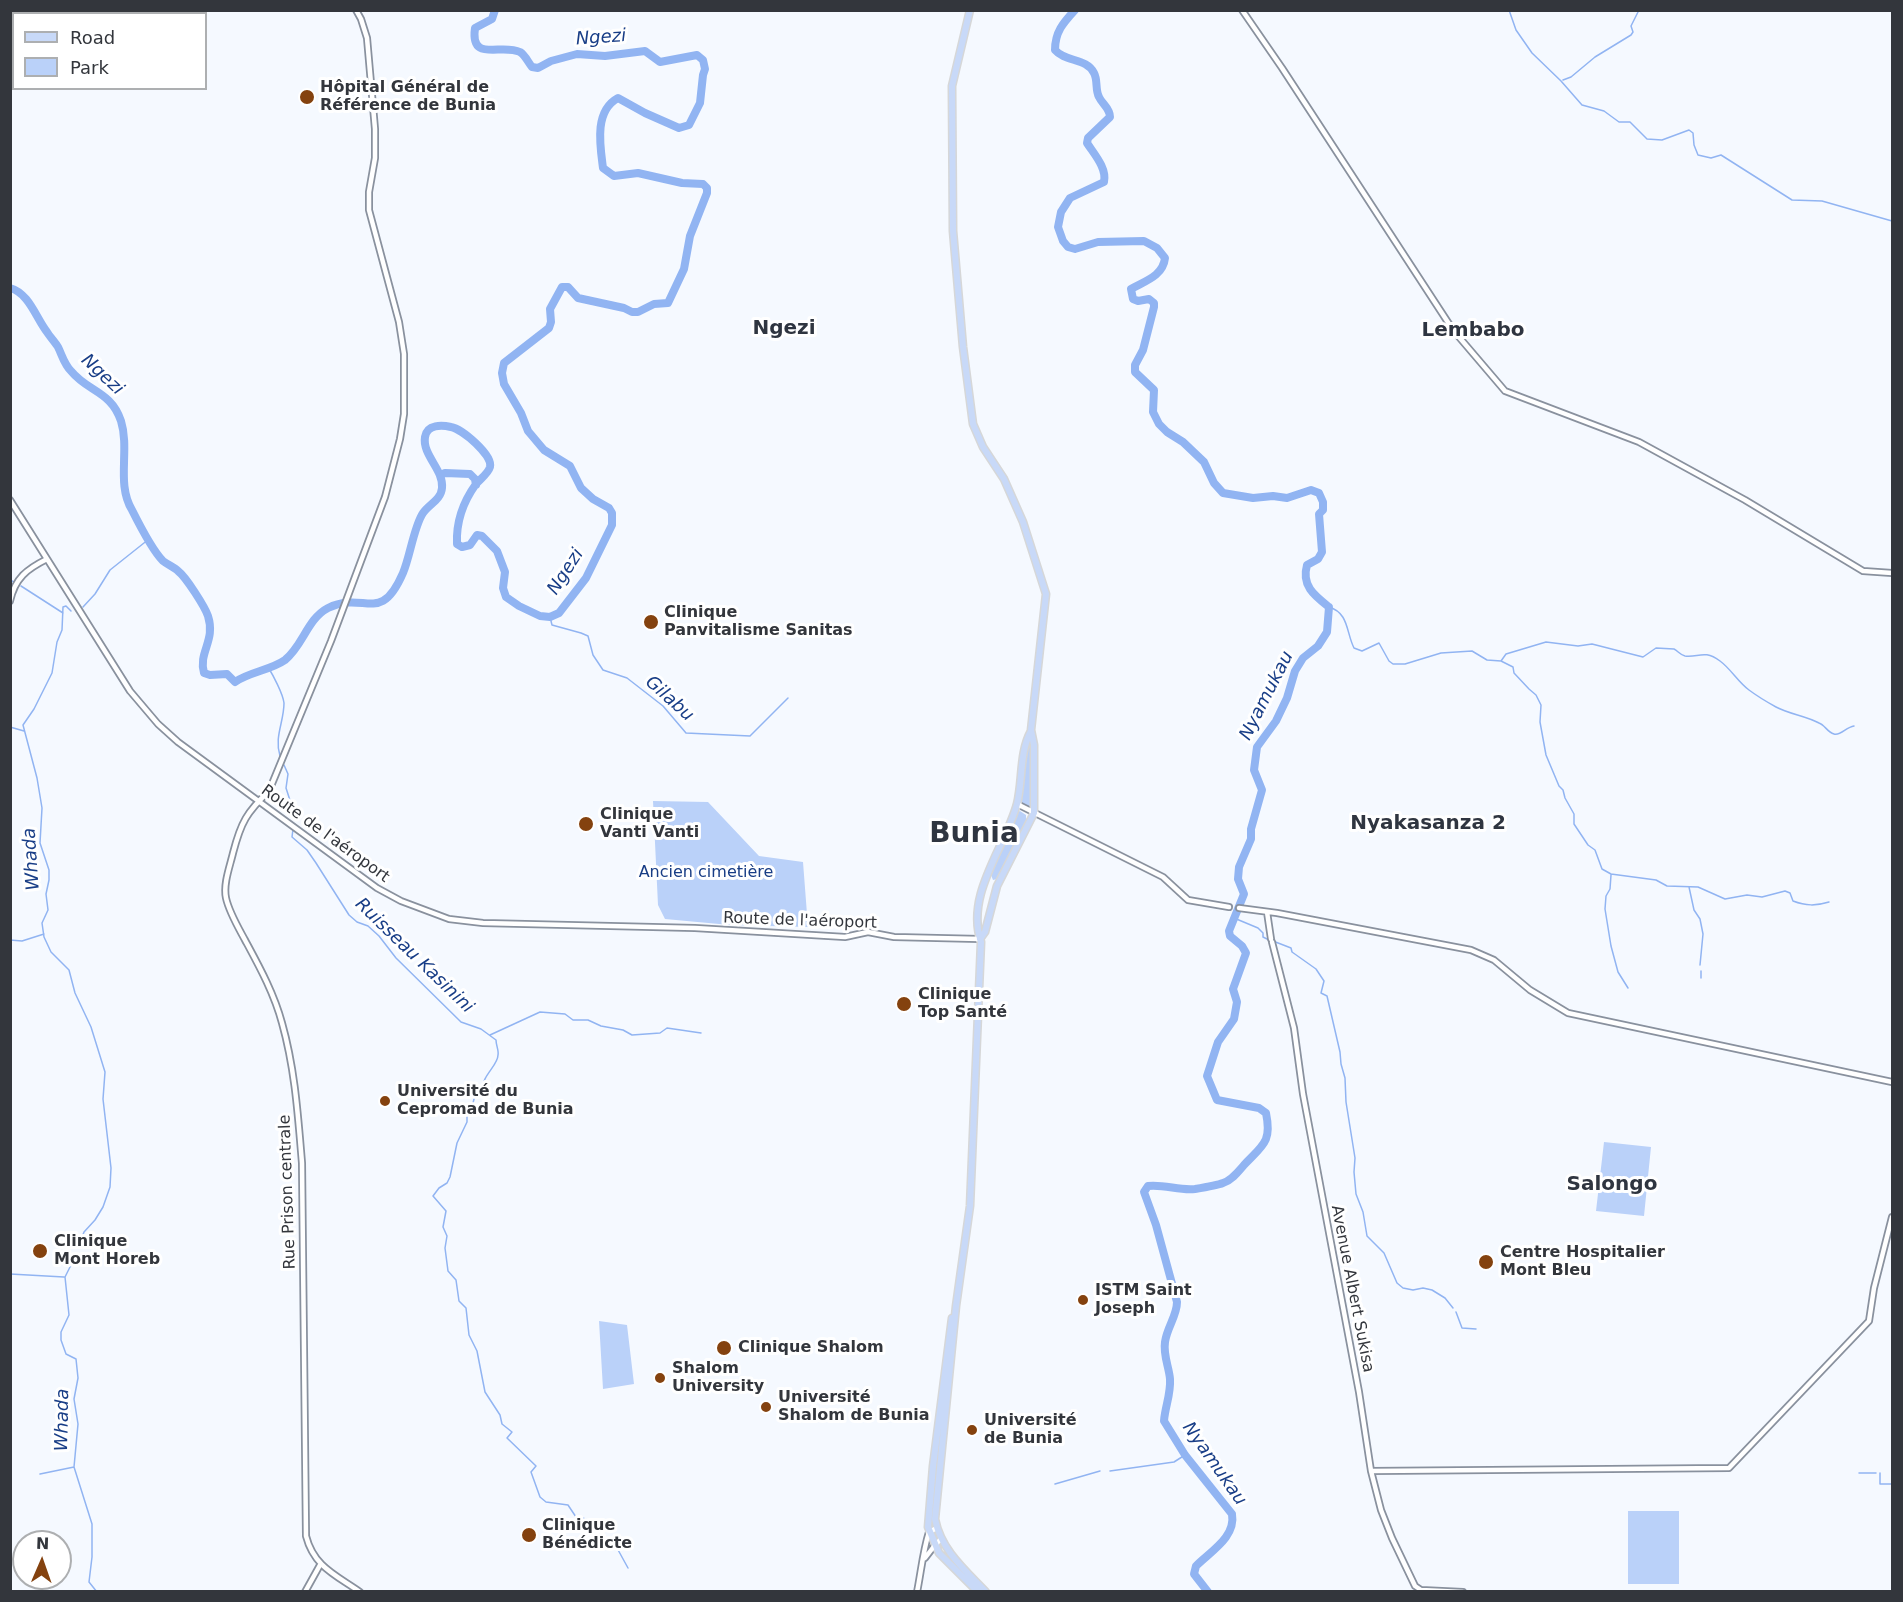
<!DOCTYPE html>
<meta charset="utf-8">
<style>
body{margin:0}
#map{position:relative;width:1903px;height:1602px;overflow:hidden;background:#f5f9ff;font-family:"DejaVu Sans",sans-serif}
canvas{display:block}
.frame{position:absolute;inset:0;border:12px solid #33363c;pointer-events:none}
.legend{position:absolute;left:12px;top:12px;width:195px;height:78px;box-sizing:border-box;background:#fff;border:2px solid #adafb1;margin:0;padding:8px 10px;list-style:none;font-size:18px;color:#33363c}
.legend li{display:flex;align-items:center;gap:12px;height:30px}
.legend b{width:30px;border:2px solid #adafb1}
.north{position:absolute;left:12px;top:1530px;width:60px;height:60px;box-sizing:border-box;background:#fff;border:2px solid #adafb1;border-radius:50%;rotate:2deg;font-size:16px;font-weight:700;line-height:24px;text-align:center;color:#33363c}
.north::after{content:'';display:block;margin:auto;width:21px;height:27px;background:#84420f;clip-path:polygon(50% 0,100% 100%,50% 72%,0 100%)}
</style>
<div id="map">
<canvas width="1903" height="1602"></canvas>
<div class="frame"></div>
<ul class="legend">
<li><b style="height:8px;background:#c8d9f8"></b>Road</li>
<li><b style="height:16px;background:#bad1f9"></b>Park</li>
</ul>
<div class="north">N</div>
</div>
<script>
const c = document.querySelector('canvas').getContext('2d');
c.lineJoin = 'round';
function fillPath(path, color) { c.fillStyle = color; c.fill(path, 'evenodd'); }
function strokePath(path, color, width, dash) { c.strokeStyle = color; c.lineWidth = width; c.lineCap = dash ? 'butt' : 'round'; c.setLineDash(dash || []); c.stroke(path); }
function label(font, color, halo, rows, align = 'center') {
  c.font = font + ' "DejaVu Sans",sans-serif'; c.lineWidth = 6; c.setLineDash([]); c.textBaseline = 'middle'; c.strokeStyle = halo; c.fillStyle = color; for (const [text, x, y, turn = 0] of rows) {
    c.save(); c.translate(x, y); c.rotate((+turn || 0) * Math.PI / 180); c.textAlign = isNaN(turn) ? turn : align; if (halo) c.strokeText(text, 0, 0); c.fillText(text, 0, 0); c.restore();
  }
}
const green = new Path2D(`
 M 1029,743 L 1031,745 L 1031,805 L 1027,808 L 1019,801 L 1026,745 Z
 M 653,801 L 708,802 L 759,856 L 803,862 L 808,927 L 730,925 L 665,919 L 658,905 Z
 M 1020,811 L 1026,815 L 1026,821 L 997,879 L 993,880 L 991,875 L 1016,813 Z
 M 1604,1142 L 1651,1147 L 1644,1216 L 1596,1211 Z
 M 599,1321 L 627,1325 L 634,1384 L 603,1389 Z
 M 1628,1511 L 1679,1511 L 1679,1584 L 1628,1584 Z`);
const stream = new Path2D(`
 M 1509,10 L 1516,30 L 1532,53 L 1561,81 L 1582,105 L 1604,111 L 1619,122 L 1630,122 L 1647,139 L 1662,140 L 1689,130 L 1693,133 L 1694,145 L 1698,155 L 1711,158 L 1721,155 L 1792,200 L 1822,201 L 1892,221
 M 1563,80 L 1571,77 L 1595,57 L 1631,35 L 1633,32 L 1631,26 L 1639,10
 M 10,580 L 14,582
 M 21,586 L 63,613
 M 83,607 L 95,594 L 110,570 L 149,539
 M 1329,607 C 1349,613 1346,632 1354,648 L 1362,651 L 1379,643 L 1389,661 L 1393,664 L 1405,664 L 1441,653 L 1472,651 L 1487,660 L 1501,661 L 1513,667 L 1514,673 L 1529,689 L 1536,695 L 1541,705 L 1540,722 L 1546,755 L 1559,786 L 1563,790 L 1565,798 L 1574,814 L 1574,824 L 1588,845 L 1595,850 L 1602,869 L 1611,874 L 1656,880 L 1667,886 L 1698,887 L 1725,899 L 1747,895 L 1762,897 L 1785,891 L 1790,893 L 1793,901 C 1806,906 1816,906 1829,902
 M 71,611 L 66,606 L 63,607 L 62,630 L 57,642 L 52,673 L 34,709 L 23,725 L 37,778 L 42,808 L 40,843 L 49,870 L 49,880 L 46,894 L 48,910 L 42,923 L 44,937 L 51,952 L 69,970 L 75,993 L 91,1027 L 105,1072 L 103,1099 L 111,1168 L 110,1187 L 103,1207 L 95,1220 L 84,1232 L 78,1248
 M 550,617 L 552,625 L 581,633 L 588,636 L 593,655 L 603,670 L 627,678 L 663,706 L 686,733 L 750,736 L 788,698
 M 1501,661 L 1506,654 L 1546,642 L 1578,646 L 1592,644 L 1643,657 L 1656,648 L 1674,649 C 1678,651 1680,655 1685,656 C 1698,658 1704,649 1720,661 C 1731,669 1738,682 1749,690 C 1757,696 1767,702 1776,707 C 1789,714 1806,716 1819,723 C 1825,725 1827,732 1834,734 C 1841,736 1846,727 1854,726
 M 268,667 C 273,675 283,694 284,703 C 284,722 274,737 280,756
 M 10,727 L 24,731
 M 284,765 L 288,774 L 286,788 L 296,819
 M 293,829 L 292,837 L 307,850 L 316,863 L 349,915 L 357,922 L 368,926 L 379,936 L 396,958 L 461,1022 L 481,1029 L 496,1040 C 496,1045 499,1051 498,1055 C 498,1066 480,1077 483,1091 L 474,1099 L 472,1107 L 467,1112 L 467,1122 L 457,1143 L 450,1177 L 447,1183 L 439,1188 L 433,1196 L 446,1211 L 443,1227 L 447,1236 L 445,1248 L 448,1271 L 456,1280 L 459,1301 L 466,1308 L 469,1335 L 477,1351 L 485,1392 L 500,1415 L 502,1424 L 512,1432 L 507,1438 L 536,1466 L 531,1472 L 540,1497 L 546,1502 L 568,1505 L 576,1517 L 597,1521 L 600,1534 L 617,1548 L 628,1568
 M 1611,875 L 1610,889 L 1606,896 L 1605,909 L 1611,946 L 1618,972 L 1628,988
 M 1689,887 L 1694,910 L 1700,919 L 1703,934 L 1700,965
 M 1234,918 L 1258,928 L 1263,933 L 1263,937 L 1269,940
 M 10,940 L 22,941 L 44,934
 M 1273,941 L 1291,948 L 1292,952 L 1316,969 L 1324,981 L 1321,993 L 1327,996 L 1340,1052 L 1341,1064 L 1345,1078 L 1346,1102 L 1355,1158 L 1354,1172 L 1356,1194 L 1363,1212 L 1367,1236 L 1384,1253 L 1397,1283 L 1403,1288 L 1413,1290 L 1423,1288 L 1432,1290 L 1445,1298 L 1453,1308
 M 1701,971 L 1701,978
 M 490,1035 L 540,1012 L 565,1014 L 573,1020 L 588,1020 L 601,1026 L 623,1030 L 632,1035 L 660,1033 L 667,1028 L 701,1033
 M 76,1255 L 65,1277 L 69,1315 L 61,1332 L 61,1340 L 66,1354 L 76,1359 L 78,1378 L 74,1399 L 78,1424 L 74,1467 L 92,1524 L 92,1557 L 89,1582 L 97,1592
 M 10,1274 L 64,1277
 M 1456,1312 L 1462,1328 L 1476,1329
 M 1110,1471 L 1174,1462 L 1185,1455
 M 1859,1473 L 1876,1473
 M 1880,1473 L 1880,1484 L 1892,1484
 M 40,1474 L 74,1467
 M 1055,1484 L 1100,1471`);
const river = new Path2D(`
 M 1075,10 C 1063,23 1055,32 1055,50 C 1065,62 1087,58 1094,73 C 1098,80 1095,90 1099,97 C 1102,104 1110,108 1110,117 L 1088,138 L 1087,143 C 1094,154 1107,168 1104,182 L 1070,198 L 1061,212 L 1058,227 L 1063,241 L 1068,247 L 1075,249 L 1098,242 L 1144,241 L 1157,248 L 1165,258 C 1163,276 1145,281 1131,289 L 1133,299 L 1138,301 L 1149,299 L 1154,303 L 1154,307 L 1143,350 L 1135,365 L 1135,372 L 1154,390 L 1153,412 L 1159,424 L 1167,432 L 1183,442 L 1204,462 L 1214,483 L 1223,493 L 1253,498 L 1273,496 L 1287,498 L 1311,490 L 1319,493 L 1323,502 L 1323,510 L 1319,514 L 1322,552 L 1318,559 L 1307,565 C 1301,586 1315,596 1329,607 L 1327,632 L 1318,646 L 1303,658 L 1295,671 L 1287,698 L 1276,721 L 1257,747 L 1254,770 L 1262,790 L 1251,829 L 1251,839 L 1239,867 L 1238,879 L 1244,894 L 1229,931 L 1230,936 L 1242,946 L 1246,953 L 1233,989 L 1237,1002 L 1234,1019 L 1218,1042 L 1207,1076 L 1217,1100 L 1259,1108 L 1266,1113 C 1272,1142 1263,1145 1244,1165 C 1238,1172 1232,1180 1223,1183 C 1218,1185 1201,1188 1195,1189 C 1180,1191 1164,1184 1148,1186 L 1144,1192 L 1156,1225 L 1177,1302 C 1177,1316 1167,1327 1165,1342 C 1163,1355 1169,1367 1170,1379 C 1171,1394 1165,1407 1164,1421 L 1185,1455 L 1232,1514 C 1236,1537 1211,1551 1196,1566 L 1194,1574 L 1208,1592
 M 10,288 C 29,293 36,318 47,332 C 50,337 55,342 58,347 C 62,355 64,364 71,371 C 88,392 111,391 121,421 C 130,450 116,484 132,510 C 139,524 153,551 163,561 C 168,565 174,567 178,571 C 186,577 205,607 208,616 C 216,641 198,652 204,673 L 210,675 L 227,674 L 235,682 C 249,672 271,670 285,660 C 303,646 307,619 328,608 C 365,590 380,626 403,573 C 410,557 414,526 423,513 C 429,504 441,500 442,488 C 444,470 422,455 425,437 C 427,424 442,425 451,427 C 462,429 493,455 490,467 C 488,474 480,479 476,484 C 463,502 456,522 457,544 L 462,547 L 470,545 L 477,535 L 482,536 L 497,551 L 505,572 L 503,588 L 506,597 L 519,606 L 540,616 L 550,617 L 559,613 L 586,578 L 612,525 L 612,513 L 609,508 L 593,499 L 581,488 L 570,466 L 544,450 L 528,431 L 521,413 L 504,384 L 502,373 L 504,363 L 549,328 L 551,322 L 550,309 L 562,287 L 568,287 L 578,298 L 624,308 L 632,312 L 638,312 L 654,304 L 668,303 L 684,269 L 690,236 L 707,193 L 707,188 L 703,184 L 682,183 L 638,173 L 614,176 L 603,168 C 600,145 594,111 618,98 L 645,113 L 679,128 L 689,125 L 700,103 L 703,75 L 705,69 L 703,60 L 697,55 L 660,62 L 645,51 L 605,56 L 577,54 L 551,61 L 538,68 L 532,67 C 528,62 525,55 520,52 C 501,43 470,63 475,28 L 492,19 L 495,10
 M 440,475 L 445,473 L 470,474 L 475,479 L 476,485`);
const minor = new Path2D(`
 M 356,10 L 361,19 L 367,38 L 375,129 L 375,158 L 369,192 L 369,210 L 399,322 L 404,354 L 404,414 L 400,439 L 385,497 L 331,641 L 269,791 C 247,812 241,822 233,853 C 230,866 223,884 226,898 C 229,912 238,927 245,940 C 259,966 274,993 282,1023 C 295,1069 298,1116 302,1163 L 306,1536 C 314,1567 336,1575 360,1592
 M 1242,10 L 1282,68 L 1453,330 L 1505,391 L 1639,442 L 1745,500 L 1863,571 L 1892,573
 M 10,500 L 130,691 L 158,724 L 178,742 L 377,888 L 401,901 L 449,919 L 483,923 L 695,928 L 845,937 L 868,932 L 894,937 L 980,939
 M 10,601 C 15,578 27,569 47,559
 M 1017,804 L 1163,877 L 1188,900 L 1229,907
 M 1239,908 L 1277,913 L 1471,950 L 1494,960 L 1530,990 L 1568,1013 L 1892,1082
 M 1267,912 L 1271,939
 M 1272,942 L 1294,1028 L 1303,1094 L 1359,1392 L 1371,1471 L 1381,1510 L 1392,1538 L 1415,1586 L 1421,1590 L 1463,1592
 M 1371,1471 L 1729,1468 L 1869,1321 L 1874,1288 L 1892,1217
 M 925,1558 L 935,1545 L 941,1539
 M 305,1592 L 320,1565
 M 917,1592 C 921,1572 923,1551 929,1532 L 937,1528`);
const major = new Path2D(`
 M 970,10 L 952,86 L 953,231 L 963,347 L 973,424 L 983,447 L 1004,479 L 1023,522 L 1046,594 L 1031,730 L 1034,745 L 1034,813 L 997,886 L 985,932 L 980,939
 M 952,1318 L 933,1466 L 928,1527 L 939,1553 L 978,1592
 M 986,1592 C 965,1570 941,1550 935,1519 L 956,1306 L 970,1206 L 981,942 C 965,894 1005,848 1017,804 C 1023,780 1019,753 1031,731`);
const markers = [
 [307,97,8,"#84420f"],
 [651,622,8,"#84420f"],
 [586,824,8,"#84420f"],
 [904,1004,8,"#84420f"],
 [385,1101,6,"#84420f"],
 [40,1251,8,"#84420f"],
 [1486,1262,8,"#84420f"],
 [1083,1300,6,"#84420f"],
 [724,1348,8,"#84420f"],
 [660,1378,6,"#84420f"],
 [766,1407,6,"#84420f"],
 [972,1430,6,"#84420f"],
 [529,1535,8,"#84420f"]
];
const poiNames = [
 ["Hôpital Général de",320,88],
 ["Référence de Bunia",320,106],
 ["Clinique",664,613],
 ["Panvitalisme Sanitas",664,631],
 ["Clinique",600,815],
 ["Vanti Vanti",600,833],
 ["Clinique",918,995],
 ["Top Santé",918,1013],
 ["Université du",397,1092],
 ["Cepromad de Bunia",397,1110],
 ["Clinique",54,1242],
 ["Mont Horeb",54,1260],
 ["Centre Hospitalier",1500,1253],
 ["Mont Bleu",1500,1271],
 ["ISTM Saint",1095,1291],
 ["Joseph",1095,1309],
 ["Clinique Shalom",738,1348],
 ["Shalom",672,1369],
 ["University",672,1387],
 ["Université",778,1398],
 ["Shalom de Bunia",778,1416],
 ["Université",984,1421],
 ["de Bunia",984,1439],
 ["Clinique",542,1526],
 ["Bénédicte",542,1544]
];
const streetNames = [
 ["Route de l'aéroport",325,834,36],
 ["Route de l'aéroport",800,921,2],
 ["Rue Prison centrale",288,1192,-92],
 ["Avenue Albert Sukisa",1352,1289,79]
];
const parkNames = [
 ["Ancien cimetière",706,873]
];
const waterNames = [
 ["Ngezi",601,38,-4],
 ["Ngezi",102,375,43],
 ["Ngezi",566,572,-57],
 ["Nyamukau",1267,696,-63],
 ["Gilabu",669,699,42],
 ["Whada",32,859,-94],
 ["Ruisseau Kasinini",414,956,44],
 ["Whada",63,1420,-89],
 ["Nyamukau",1214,1464,55]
];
const quarterNames = [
 ["Ngezi",784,329],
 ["Lembabo",1473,331],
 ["Nyakasanza 2",1428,824],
 ["Salongo",1612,1185]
];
const townNames = [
 ["Bunia",974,835]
];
fillPath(green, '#bad1f9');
strokePath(stream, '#91b4f2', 1.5);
strokePath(river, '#91b4f2', 8);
strokePath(minor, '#89919e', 8);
strokePath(major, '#d6d7d8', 9);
strokePath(minor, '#fff', 4.5);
strokePath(major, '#c8d9f8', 6);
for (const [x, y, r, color] of markers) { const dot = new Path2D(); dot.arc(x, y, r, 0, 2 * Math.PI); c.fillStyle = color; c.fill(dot); strokePath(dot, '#fff', 2); }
label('bold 16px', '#33363c', '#fff', poiNames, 'left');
label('16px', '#33363c', '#fff', streetNames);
label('16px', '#183d85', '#fff', parkNames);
label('italic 18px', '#193e87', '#fff', waterNames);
label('bold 20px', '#2f3540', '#fff', quarterNames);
label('bold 28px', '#2f3540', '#fff', townNames);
</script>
